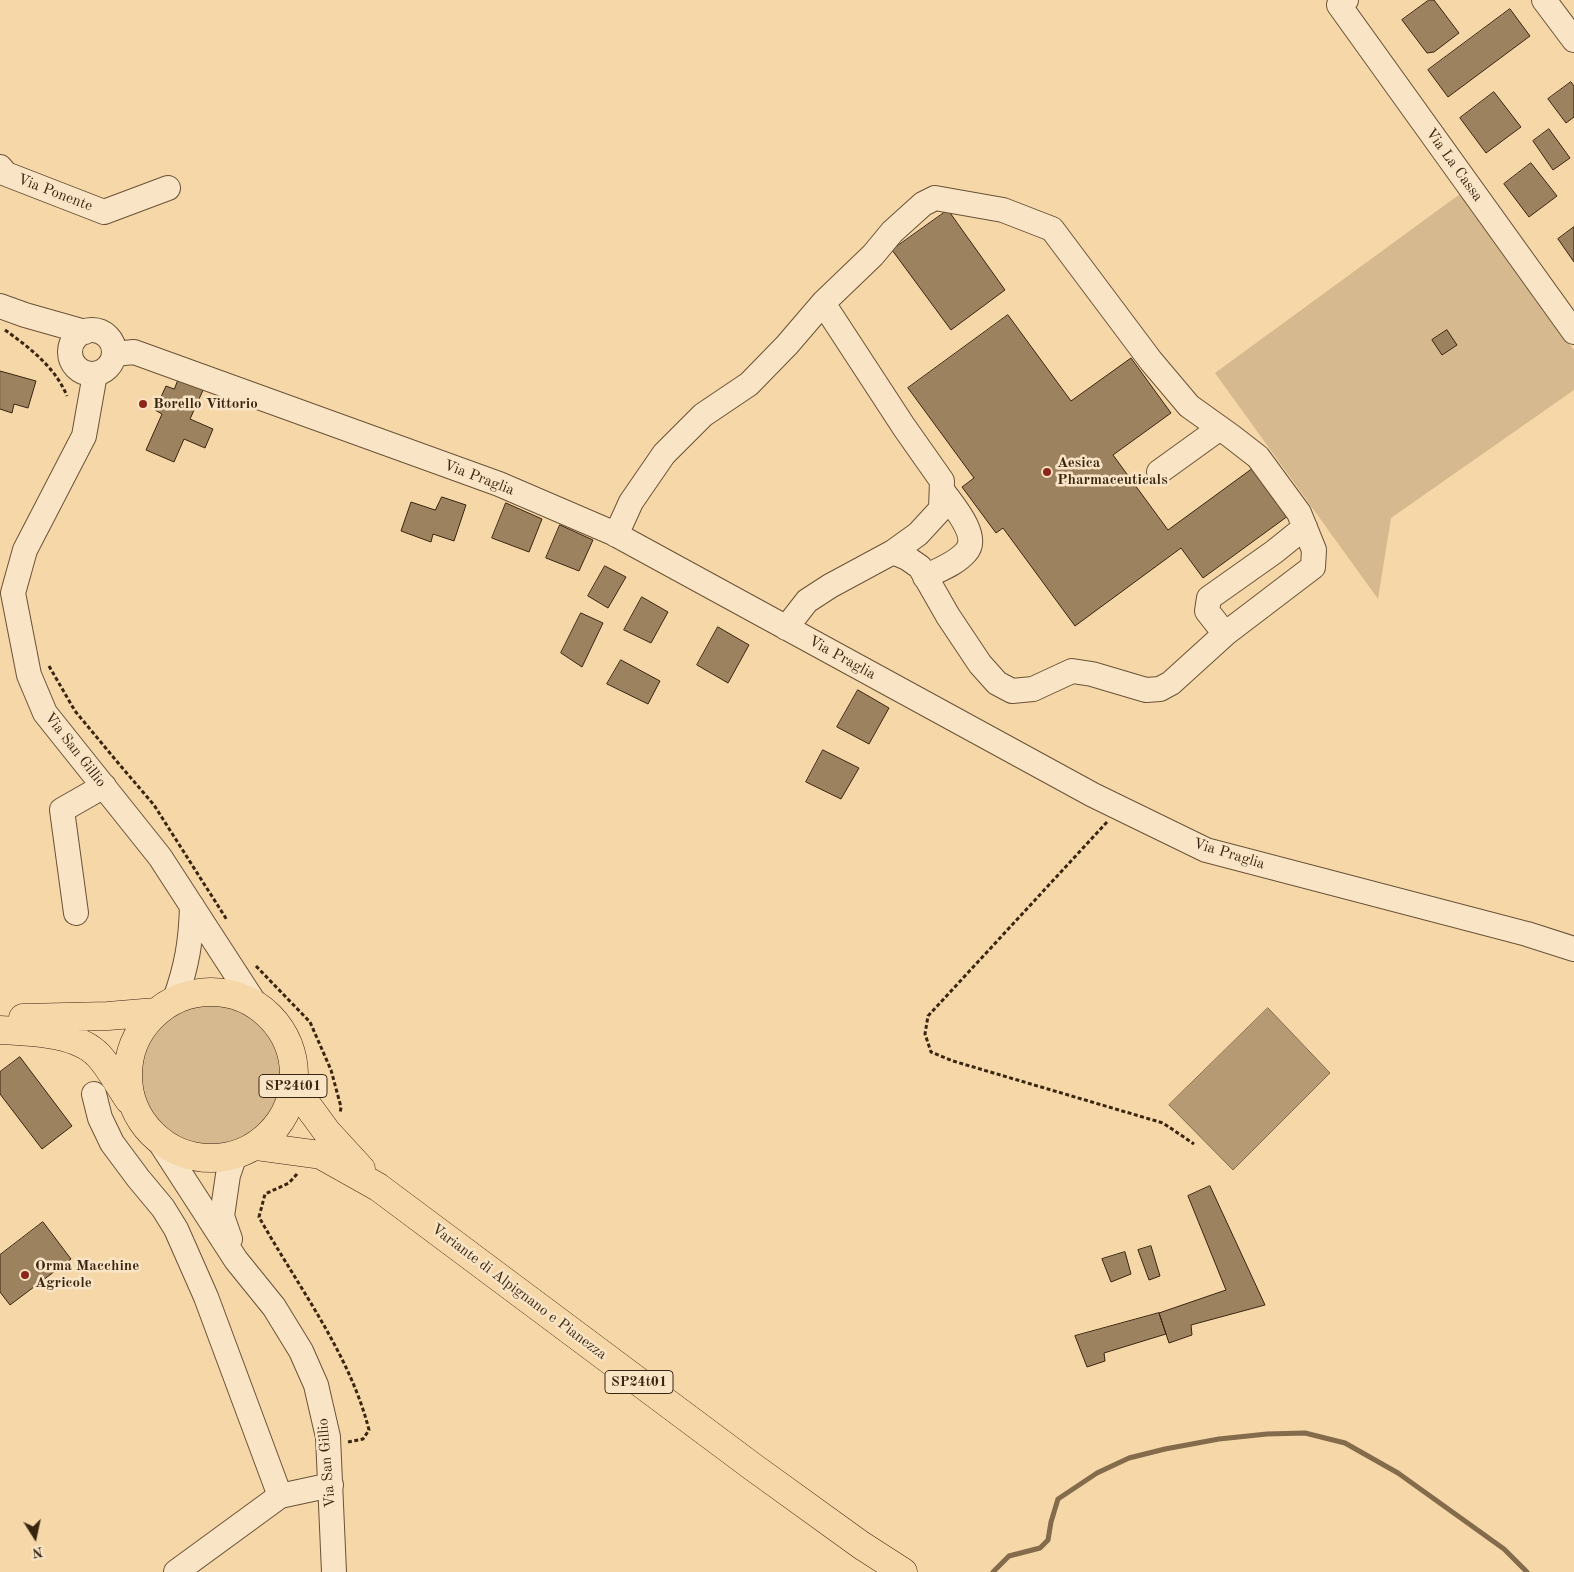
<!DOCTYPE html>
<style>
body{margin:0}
#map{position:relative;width:1574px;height:1572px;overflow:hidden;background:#f6d7a8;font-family:"Old Standard TT",serif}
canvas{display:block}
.north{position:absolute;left:10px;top:1512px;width:50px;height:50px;-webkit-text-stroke:4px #f9e5c6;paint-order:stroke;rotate:170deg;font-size:14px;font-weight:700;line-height:20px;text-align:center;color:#3a2510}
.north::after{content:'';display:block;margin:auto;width:18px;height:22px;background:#3a2510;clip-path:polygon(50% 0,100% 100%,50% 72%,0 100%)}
</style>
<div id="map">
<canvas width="1574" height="1572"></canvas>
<div class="north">N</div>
</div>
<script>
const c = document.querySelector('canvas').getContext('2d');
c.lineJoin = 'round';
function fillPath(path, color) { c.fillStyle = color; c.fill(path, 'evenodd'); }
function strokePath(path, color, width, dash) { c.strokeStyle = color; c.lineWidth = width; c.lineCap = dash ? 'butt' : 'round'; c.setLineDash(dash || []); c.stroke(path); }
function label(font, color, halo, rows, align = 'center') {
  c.font = font + ' "Old Standard TT",serif'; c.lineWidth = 5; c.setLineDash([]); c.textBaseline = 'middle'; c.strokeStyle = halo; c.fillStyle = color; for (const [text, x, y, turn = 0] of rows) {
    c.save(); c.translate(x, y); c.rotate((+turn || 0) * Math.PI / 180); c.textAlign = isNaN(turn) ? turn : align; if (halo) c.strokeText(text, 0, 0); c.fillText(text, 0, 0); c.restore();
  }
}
const green = new Path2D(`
 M 1460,194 L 1574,350 L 1574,390 L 1391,518 L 1378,599 L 1215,373 Z
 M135 1078a75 75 0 1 1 150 0a75 75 0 1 1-150 0Z`);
const water = new Path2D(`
 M 1268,1008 L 1330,1073 L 1233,1170 L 1169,1105 Z`);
const stream = new Path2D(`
 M 993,1572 L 1009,1556 L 1040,1548 L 1048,1540 L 1051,1522 L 1058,1499 L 1097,1473 L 1129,1458 L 1165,1449 L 1219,1439 L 1267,1434 L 1305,1433 L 1345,1443 L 1398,1473 L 1504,1549 L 1527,1572`);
const building = new Path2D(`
 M 1429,0 L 1434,0 L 1459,33 L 1434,52 L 1427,53 L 1402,20 Z
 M 1510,9 L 1530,36 L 1448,97 L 1428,70 Z
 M 1571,82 L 1574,86 L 1574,117 L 1566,123 L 1548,99 Z
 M 1494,92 L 1521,127 L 1486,153 L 1460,118 Z
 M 1549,129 L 1570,158 L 1553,170 L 1533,141 Z
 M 1531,163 L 1557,196 L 1529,217 L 1504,184 Z
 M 948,210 L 1005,290 L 951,330 L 892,250 Z
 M 1574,227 L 1574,262 L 1558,239 Z
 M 1008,315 L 1071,401 L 1131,358 L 1171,413 L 1113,455 L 1168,530 L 1257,465 L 1292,513 L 1203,578 L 1181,548 L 1075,626 L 1003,528 L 996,533 L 962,487 L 974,478 L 908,388 Z
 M 1447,330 L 1457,345 L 1442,355 L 1432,340 Z
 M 0,371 L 36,381 L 28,408 L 14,404 L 12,413 L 0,409 Z
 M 179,378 L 204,388 L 190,419 L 213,429 L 205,448 L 184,439 L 174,462 L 146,450 L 162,414 L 155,410 L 166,386 L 174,389 Z
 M 442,497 L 466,505 L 454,541 L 433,534 L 431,542 L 401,531 L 411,502 L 435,510 Z
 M 506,503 L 542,519 L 529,552 L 492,538 Z
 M 560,525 L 593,540 L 579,571 L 546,558 Z
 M 605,566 L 626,577 L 608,608 L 588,596 Z
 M 642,597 L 668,612 L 651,643 L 624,630 Z
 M 581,613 L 603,623 L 582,667 L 561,653 Z
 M 718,627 L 749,645 L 728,683 L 697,665 Z
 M 621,660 L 660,681 L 648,704 L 607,684 Z
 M 858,690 L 889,708 L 869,744 L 837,727 Z
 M 823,750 L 859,768 L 841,799 L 806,782 Z
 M 20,1057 L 72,1126 L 42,1149 L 0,1094 L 0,1072 Z
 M 1210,1186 L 1265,1305 L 1191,1325 L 1192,1335 L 1169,1343 L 1159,1313 L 1226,1290 L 1188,1196 Z
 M 43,1222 L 71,1259 L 10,1305 L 0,1292 L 0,1255 Z
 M 1151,1246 L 1160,1276 L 1149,1280 L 1138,1250 Z
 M 1125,1252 L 1131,1274 L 1111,1282 L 1102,1259 Z
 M 1159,1313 L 1166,1334 L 1104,1353 L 1105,1361 L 1087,1367 L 1075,1336 Z`);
const path = new Path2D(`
 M 5,330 C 30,348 55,367 67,396
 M 49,666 L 75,711 L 119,764 L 154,805 L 227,920
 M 1107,822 L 928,1016 L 925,1034 L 931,1052 L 953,1061 L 1163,1123 L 1194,1144
 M 256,966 L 310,1022 L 331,1070 L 341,1107 L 340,1114
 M 297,1174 L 289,1183 L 265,1194 L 259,1217 C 297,1285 350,1354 369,1430 L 363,1439 L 348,1442`);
const minor = new Path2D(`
 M 1346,0 L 1339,5 L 1574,332
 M 1544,0 L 1574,40
 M 0,167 L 6,174 L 104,212 L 168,188
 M 823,303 L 904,427 L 942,481 L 941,509 L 918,534 L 893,552
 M 0,306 L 25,315 L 85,332
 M70 352a22 22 0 1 1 44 0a22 22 0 1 1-44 0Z
 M 114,354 L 134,352 L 499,484 L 613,533 L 1093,795 L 1206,850 L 1527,934 L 1574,949
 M 95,374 L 84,436 L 25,550 L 13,593 L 29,675 L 45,713 L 160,857 L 256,1005
 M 1159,472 L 1220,428
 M 616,535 L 631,502 L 664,454 L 703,415 L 749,384 L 787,345 L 823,303 L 873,255 L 892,232 L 923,204 L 935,198 L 1003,210 L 1052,229 L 1151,361 L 1189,406 L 1231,436 L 1258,457 L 1299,513 L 1314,550 L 1313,567 L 1225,634 L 1171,683 L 1160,689 L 1146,690 L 1092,674 L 1072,671 L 1033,689 L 1012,691 L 997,683 L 980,664 L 948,616 L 920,567 L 907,558 L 893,552 L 830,586 L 807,601 L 786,628
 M 925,577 C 938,570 956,564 966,552 C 981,536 951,503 942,490
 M 1225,634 L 1207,611 L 1209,598 L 1274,552 L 1305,527
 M 76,913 L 62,810 L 104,786
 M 175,999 C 187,966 191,941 192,906
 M 94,1094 L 100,1118 L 112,1143 L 138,1178 L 163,1208 L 176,1229 L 206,1297 L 280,1496
 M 159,1141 L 236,1260 L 274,1307 L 301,1351 L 316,1385 L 328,1437 L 334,1572
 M 230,1239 L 222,1216 L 228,1175 L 235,1155
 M 176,1572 L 280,1496 L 331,1485`);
const major = new Path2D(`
 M128 1075a83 83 0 1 1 166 0a83 83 0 1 1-166 0Z
 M 23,1018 L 108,1016 L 156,1012
 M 0,1030 C 30,1032 77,1032 99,1056 C 111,1069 119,1086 129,1100
 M 294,1078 L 305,1102 L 327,1132 L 361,1169
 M 255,1146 L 321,1155 L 378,1187 L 753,1467 L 861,1545 L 903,1572`);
const markers = [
 [143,404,5,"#8f2418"],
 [1047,472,5,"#8f2418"],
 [25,1275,5,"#8f2418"]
];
const shields = [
 [293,1086,68],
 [639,1382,68]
];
const shieldNames = [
 ["SP24t01",293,1086],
 ["SP24t01",639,1382]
];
const streetNames = [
 ["Via La Cassa",1454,165,54],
 ["Via Ponente",55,193,21],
 ["Via Praglia",479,478,21],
 ["Via Praglia",842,658,29],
 ["Via San Gillio",75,750,52],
 ["Via Praglia",1229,854,17],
 ["Variante di Alpignano e Pianezza",519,1292,37],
 ["Via San Gillio",327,1463,-95]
];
const poiNames = [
 ["Borello Vittorio",153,404],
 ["Aesica",1057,463],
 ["Pharmaceuticals",1057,480],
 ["Orma Macchine",35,1266],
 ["Agricole",35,1283]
];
fillPath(green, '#d6b98e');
fillPath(water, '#b69a74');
strokePath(water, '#846b4c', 1);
strokePath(stream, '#846b4c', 5);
fillPath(building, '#9c825f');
strokePath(building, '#3a2510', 1);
strokePath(minor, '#695236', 26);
strokePath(major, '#3a2510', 29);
strokePath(path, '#3a2510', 3, [4, 2.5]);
strokePath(minor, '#f9e5c6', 24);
strokePath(major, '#f6d7a8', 28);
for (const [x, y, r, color] of markers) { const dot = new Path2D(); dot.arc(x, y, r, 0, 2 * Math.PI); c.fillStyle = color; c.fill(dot); strokePath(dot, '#f9e5c6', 2); }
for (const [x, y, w] of shields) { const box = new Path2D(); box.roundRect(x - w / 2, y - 11.5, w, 23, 4); c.fillStyle = '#f9e5c6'; c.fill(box); strokePath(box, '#3a2510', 1); }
label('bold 14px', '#3a2510', null, shieldNames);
label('15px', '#3a2510', '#f9e5c6', streetNames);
label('bold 15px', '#3a2510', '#f9e5c6', poiNames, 'left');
</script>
